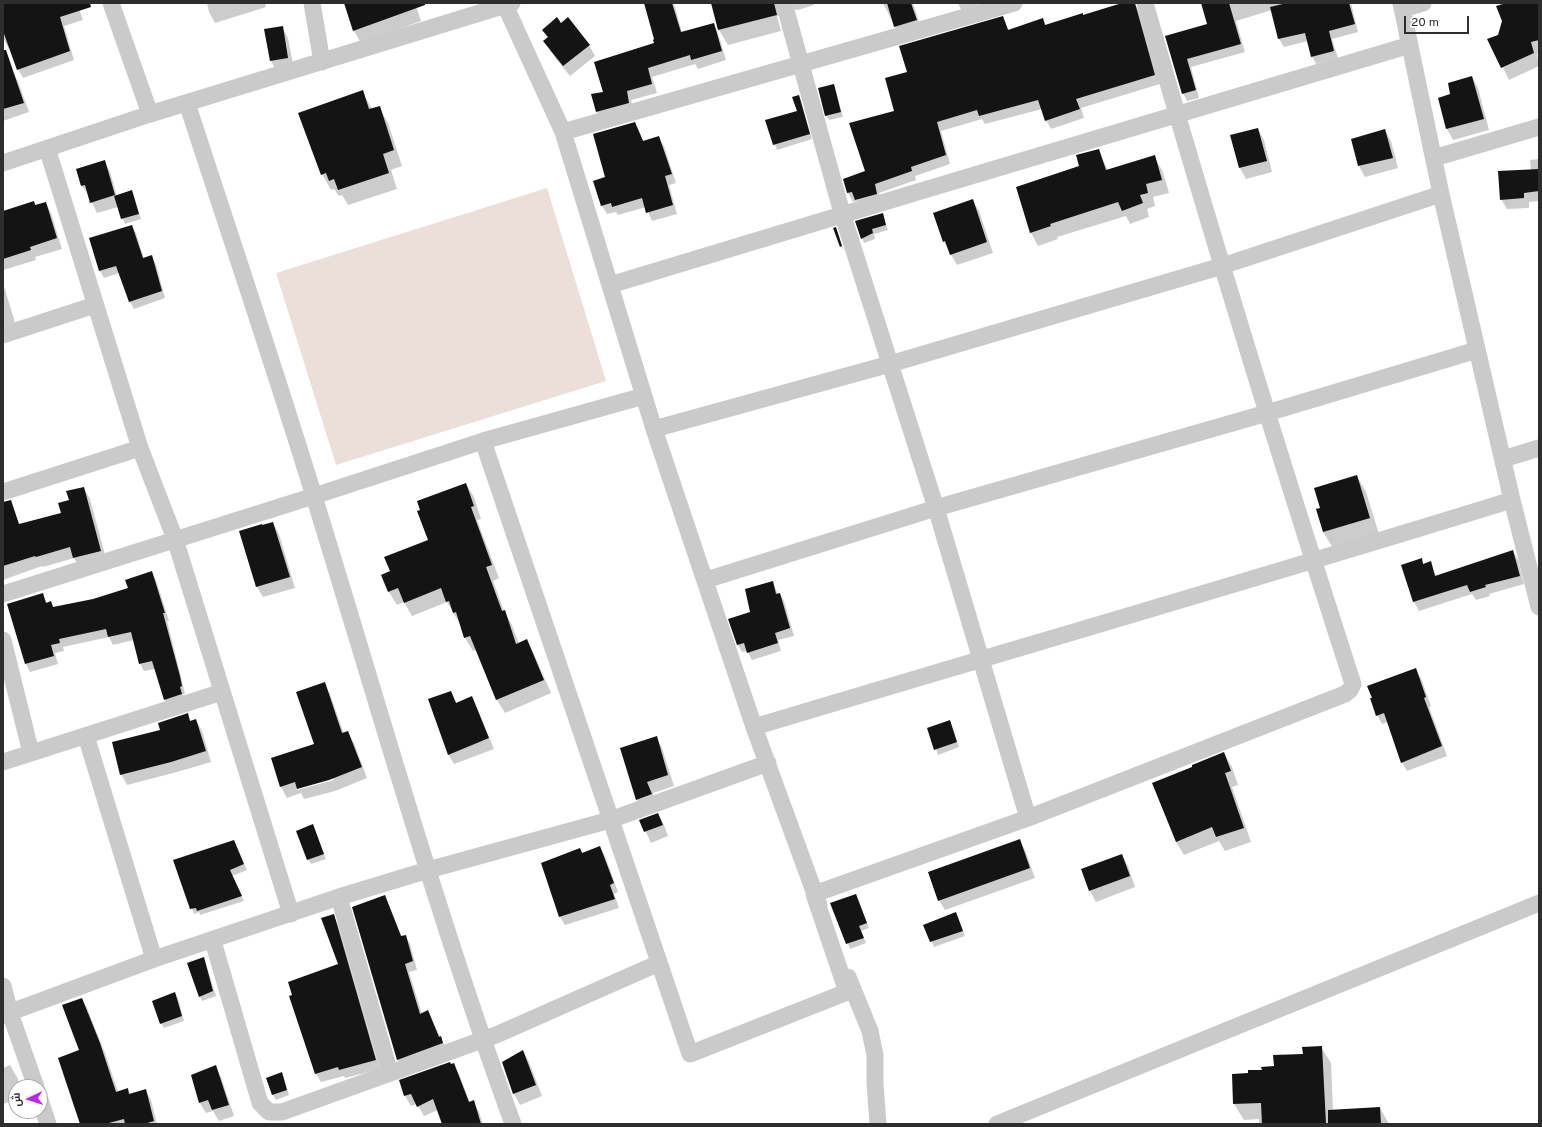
<!DOCTYPE html>
<meta charset="utf-8">
<style>
body{margin:0}
#map{position:relative;width:1542px;height:1127px;overflow:hidden;background:#fff;font-family:Overpass,Cairo,sans-serif}
canvas{display:block}
.frame{position:absolute;inset:0;border:4px solid #2d2d2d;pointer-events:none}
.north{position:absolute;left:8px;top:1079px;width:40px;height:40px;box-sizing:border-box;background:#fff;border:1px solid #ababab;border-radius:50%;rotate:266deg;font-size:11px;font-weight:700;line-height:16px;text-align:center;color:#2d2d2d}
.north::after{content:'';display:block;margin:auto;width:14px;height:18px;background:#be24ee;clip-path:polygon(50% 0,100% 100%,50% 72%,0 100%)}
.scale{position:absolute;left:1404px;top:16px;width:65px;height:18px;box-sizing:border-box;border:2px solid #2d2d2d;border-top:0;padding-left:5px;font-size:12px;line-height:14px;white-space:nowrap;color:#2d2d2d;-webkit-text-stroke:3px #fff;paint-order:stroke}
</style>
<div id="map">
<canvas width="1542" height="1127"></canvas>
<div class="frame"></div>
<div class="north">ش</div>
<div class="scale">20 m</div>
</div>
<script>
const c = document.querySelector('canvas').getContext('2d');
c.lineJoin = 'round';
function fillPath(path, color) { c.fillStyle = color; c.fill(path, 'evenodd'); }
function strokePath(path, color, width, dash) { c.strokeStyle = color; c.lineWidth = width; c.lineCap = dash ? 'butt' : 'round'; c.setLineDash(dash || []); c.stroke(path); }
const green = new Path2D(`
 M 547,188 L 606,381 L 336,465 L 276,273 Z`);
const shadow = new Path2D(`
 M 3,3 L 77,3 L 83,20 L 64,26 L 74,60 L 23,78 L 18,69 L 10,48 L 9,49 L 3,38 Z
 M 207,3 L 265,3 L 266,7 L 215,23 L 209,12 Z
 M 344,3 L 415,3 L 421,21 L 361,43 L 354,31 Z
 M 645,3 L 674,3 L 682,33 L 713,24 L 718,33 L 726,60 L 698,69 L 695,64 L 652,77 L 657,93 L 631,100 L 634,112 L 602,121 L 597,112 L 592,95 L 604,92 L 655,44 L 655,40 Z
 M 712,3 L 813,3 L 814,5 L 798,10 L 790,9 L 784,14 L 777,16 L 781,31 L 728,45 L 719,30 Z
 M 883,3 L 913,3 L 921,28 L 899,34 Z
 M 958,3 L 977,3 L 980,11 L 964,16 Z
 M 1125,3 L 1134,3 L 1138,9 L 1160,84 L 1081,108 L 1084,118 L 1051,129 L 1046,120 L 1042,109 L 985,124 L 982,119 L 941,131 L 950,164 L 915,176 L 916,180 L 879,193 L 882,203 L 861,209 L 857,201 L 853,202 L 848,193 L 844,180 L 866,172 L 895,111 L 908,72 L 1003,18 L 1009,30 L 1043,19 L 1046,26 Z
 M 1202,3 L 1351,3 L 1358,32 L 1332,39 L 1338,58 L 1316,64 L 1312,56 L 1308,41 L 1284,47 L 1279,39 L 1272,10 L 1236,21 L 1245,52 L 1191,67 L 1199,98 L 1187,101 L 1183,93 L 1166,36 L 1209,25 Z
 M 1509,3 L 1539,3 L 1539,54 L 1537,54 L 1539,66 L 1509,80 L 1489,39 L 1499,36 Z
 M 561,24 L 589,45 L 595,56 L 570,76 L 551,52 L 545,41 L 548,38 L 543,30 Z
 M 282,27 L 288,38 L 294,69 L 277,72 L 271,61 Z
 M 14,74 L 19,84 L 29,112 L 3,121 L 3,78 Z
 M 1472,77 L 1478,88 L 1489,130 L 1453,140 L 1447,129 L 1439,98 L 1452,95 Z
 M 834,86 L 836,91 L 843,117 L 829,120 L 826,115 Z
 M 362,91 L 372,109 L 379,107 L 388,123 L 402,166 L 391,170 L 397,189 L 348,205 L 342,195 L 339,196 L 334,189 L 331,190 L 322,174 Z
 M 799,96 L 801,101 L 812,139 L 777,150 L 767,121 L 798,112 Z
 M 635,123 L 644,142 L 658,137 L 664,146 L 676,183 L 669,185 L 677,214 L 652,221 L 646,207 L 618,215 L 616,212 L 607,214 L 602,206 L 606,178 Z
 M 1258,129 L 1264,140 L 1272,172 L 1246,179 L 1240,168 L 1232,136 Z
 M 1385,130 L 1391,141 L 1398,168 L 1365,177 L 1359,166 L 1352,139 Z
 M 1098,150 L 1108,170 L 1154,157 L 1162,170 L 1169,193 L 1153,197 L 1155,206 L 1147,209 L 1149,217 L 1130,224 L 1126,216 L 1057,237 L 1058,239 L 1038,246 L 1031,233 L 1081,166 Z
 M 1539,159 L 1539,201 L 1529,202 L 1529,208 L 1507,209 L 1501,199 L 1531,170 L 1530,160 Z
 M 104,161 L 110,172 L 117,196 L 131,192 L 134,196 L 141,219 L 125,224 L 118,207 L 97,213 L 89,196 L 82,186 L 77,169 Z
 M 973,201 L 979,211 L 993,253 L 957,265 L 944,242 Z
 M 34,202 L 36,206 L 46,203 L 51,213 L 62,249 L 35,257 L 36,260 L 3,270 L 3,212 Z
 M 882,214 L 888,230 L 874,234 L 875,239 L 864,243 L 862,238 Z
 M 132,226 L 136,233 L 144,259 L 151,257 L 156,264 L 165,298 L 134,309 L 130,302 L 119,273 L 104,278 L 100,271 Z
 M 835,228 L 838,233 L 844,251 L 841,246 Z
 M 3,283 L 16,326 L 3,331 Z
 M 1357,476 L 1366,492 L 1379,534 L 1333,548 L 1323,532 L 1317,510 L 1322,509 Z
 M 466,484 L 474,497 L 481,519 L 477,520 L 499,578 L 493,581 L 504,611 L 512,625 L 519,644 L 527,641 L 534,654 L 551,693 L 505,713 L 497,700 L 477,650 L 473,651 L 465,638 L 461,626 L 447,602 L 412,616 L 404,602 L 397,605 L 389,592 L 383,575 L 391,572 L 429,540 Z
 M 84,488 L 90,499 L 107,562 L 80,569 L 74,558 L 43,567 L 42,566 L 3,580 L 3,521 L 15,517 L 20,525 L 62,514 Z
 M 273,523 L 279,534 L 295,588 L 263,597 L 257,587 L 240,532 Z
 M 1513,551 L 1518,560 L 1524,584 L 1489,594 L 1490,596 L 1476,600 L 1472,594 L 1419,611 L 1414,602 L 1403,566 L 1421,560 L 1424,565 L 1430,563 L 1437,577 Z
 M 151,572 L 156,580 L 169,621 L 167,621 L 183,685 L 185,694 L 183,694 L 186,702 L 170,707 L 165,700 L 155,669 L 144,671 L 140,663 L 134,640 L 113,645 L 109,637 L 63,647 L 64,651 L 55,653 L 58,664 L 30,672 L 26,664 L 8,604 L 42,594 L 47,603 L 50,602 L 54,608 L 93,600 L 129,588 Z
 M 772,582 L 778,594 L 780,594 L 784,601 L 794,636 L 778,640 L 781,651 L 752,660 L 747,651 L 742,652 L 738,645 L 730,620 L 751,612 Z
 M 1415,669 L 1421,678 L 1431,706 L 1429,707 L 1447,756 L 1407,771 L 1402,762 L 1388,722 L 1382,724 L 1377,715 Z
 M 324,683 L 330,694 L 344,734 L 348,732 L 354,743 L 367,778 L 335,791 L 304,799 L 301,793 L 287,798 L 281,787 L 272,759 L 316,745 ZM 333,778 L 334,780 L 297,790 L 297,788 Z
 M 451,692 L 457,704 L 471,698 L 477,708 L 494,749 L 454,764 L 448,754 Z
 M 187,715 L 191,722 L 196,720 L 202,731 L 211,762 L 177,772 L 127,785 L 121,774 L 161,731 Z
 M 950,721 L 959,747 L 938,755 L 929,728 Z
 M 656,738 L 662,748 L 674,786 L 653,793 L 657,805 L 643,810 L 637,800 Z
 M 1224,753 L 1232,767 L 1238,785 L 1232,787 L 1251,842 L 1225,851 L 1219,841 L 1184,855 L 1176,842 Z
 M 658,814 L 664,825 L 668,836 L 651,843 L 641,821 Z
 M 312,825 L 326,859 L 311,864 L 308,859 Z
 M 1019,840 L 1025,850 L 1035,878 L 945,910 L 939,900 Z
 M 236,846 L 247,870 L 232,876 L 244,901 L 200,915 L 199,912 L 194,914 L 175,860 Z
 M 600,848 L 605,856 L 618,892 L 614,894 L 619,908 L 565,925 L 560,917 L 580,849 L 583,854 Z
 M 1122,855 L 1128,866 L 1135,887 L 1096,902 L 1090,891 L 1082,870 Z
 M 856,895 L 869,928 L 861,931 L 866,943 L 850,949 L 831,903 Z
 M 385,897 L 402,937 L 405,936 L 410,944 L 417,970 L 409,972 L 422,1014 L 428,1012 L 445,1046 L 402,1068 L 398,1060 Z
 M 956,913 L 965,936 L 934,947 L 925,925 Z
 M 333,915 L 338,924 L 380,1069 L 345,1078 L 344,1076 L 321,1082 L 316,1074 L 340,965 Z
 M 203,959 L 206,964 L 216,996 L 202,1001 L 200,996 Z
 M 175,993 L 178,998 L 184,1021 L 164,1028 L 161,1023 Z
 M 81,999 L 87,1008 L 105,1053 L 118,1092 L 128,1090 L 130,1094 L 145,1090 L 151,1100 L 157,1124 L 81,1124 Z
 M 1321,1047 L 1331,1063 L 1333,1111 L 1380,1108 L 1389,1124 L 1259,1124 L 1259,1119 L 1244,1120 L 1234,1104 L 1249,1074 L 1275,1067 Z
 M 523,1051 L 529,1062 L 542,1096 L 520,1105 L 514,1094 L 503,1062 Z
 M 453,1064 L 459,1074 L 470,1103 L 473,1102 L 479,1112 L 483,1124 L 443,1124 L 438,1110 L 424,1116 L 417,1104 L 411,1106 L 405,1096 L 400,1081 Z
 M 10,1065 L 18,1079 L 18,1087 L 16,1087 L 16,1100 L 3,1104 L 3,1068 Z
 M 215,1066 L 221,1077 L 234,1116 L 219,1121 L 213,1111 L 206,1113 L 200,1103 Z
 M 281,1073 L 284,1078 L 289,1095 L 276,1100 L 273,1095 Z`);
const building = new Path2D(`
 M 3,3 L 90,3 L 91,7 L 60,17 L 70,51 L 17,70 L 3,31 Z
 M 344,3 L 425,3 L 425,5 L 353,31 Z
 M 644,3 L 672,3 L 681,32 L 714,23 L 722,51 L 691,60 L 690,55 L 648,68 L 652,84 L 627,91 L 629,103 L 596,112 L 591,94 L 603,92 L 594,62 L 654,43 L 653,40 L 654,39 Z
 M 711,3 L 774,3 L 777,15 L 718,30 Z
 M 887,3 L 911,3 L 917,20 L 894,27 Z
 M 1122,3 L 1135,3 L 1155,75 L 1076,99 L 1080,109 L 1045,121 L 1038,100 L 979,116 L 977,110 L 937,122 L 946,155 L 911,167 L 912,171 L 875,184 L 877,194 L 855,200 L 852,192 L 847,193 L 843,179 L 865,171 L 849,123 L 894,111 L 885,78 L 907,72 L 899,46 L 1003,16 L 1008,30 L 1043,18 L 1045,25 L 1083,13 L 1083,15 Z
 M 1201,3 L 1229,3 L 1241,44 L 1187,59 L 1196,90 L 1182,94 L 1165,36 L 1207,24 Z
 M 1287,3 L 1349,3 L 1355,24 L 1329,31 L 1334,51 L 1311,57 L 1305,33 L 1278,39 L 1270,7 Z
 M 1506,3 L 1539,3 L 1539,40 L 1531,42 L 1534,53 L 1501,68 L 1487,39 L 1498,35 L 1502,21 L 1496,6 Z
 M 557,17 L 561,23 L 568,17 L 590,45 L 563,66 L 543,41 L 548,37 L 542,30 Z
 M 283,26 L 288,58 L 270,61 L 264,29 Z
 M 3,50 L 6,50 L 24,103 L 3,109 Z
 M 1472,76 L 1484,119 L 1446,129 L 1438,98 L 1450,94 L 1448,83 Z
 M 834,84 L 841,112 L 825,116 L 818,88 Z
 M 363,90 L 369,109 L 380,106 L 394,150 L 383,154 L 389,173 L 338,190 L 334,179 L 329,181 L 326,173 L 321,175 L 298,113 Z
 M 799,95 L 810,134 L 773,145 L 765,120 L 797,111 L 792,97 Z
 M 635,122 L 643,141 L 659,136 L 672,174 L 665,176 L 673,205 L 646,213 L 642,198 L 612,207 L 611,203 L 601,206 L 593,181 L 605,177 L 593,134 Z
 M 1258,128 L 1267,161 L 1239,168 L 1230,135 Z
 M 1385,129 L 1393,158 L 1358,166 L 1351,139 Z
 M 1099,149 L 1106,170 L 1155,155 L 1162,180 L 1146,184 L 1148,193 L 1140,195 L 1143,203 L 1122,211 L 1118,202 L 1050,224 L 1051,226 L 1030,233 L 1016,187 L 1079,166 L 1076,155 Z
 M 105,160 L 115,195 L 90,203 L 85,185 L 81,186 L 76,169 Z
 M 1539,169 L 1539,191 L 1524,193 L 1524,198 L 1500,200 L 1498,171 Z
 M 132,190 L 139,214 L 121,219 L 114,196 Z
 M 973,199 L 987,242 L 950,255 L 945,241 L 943,242 L 933,213 Z
 M 34,201 L 35,205 L 46,202 L 57,238 L 30,247 L 31,250 L 3,259 L 3,211 Z
 M 883,213 L 886,225 L 872,229 L 873,233 L 861,239 L 855,221 Z
 M 132,225 L 143,258 L 152,255 L 162,291 L 129,302 L 116,266 L 99,271 L 89,238 Z
 M 836,227 L 842,246 L 840,247 L 833,228 Z
 M 1357,475 L 1370,518 L 1323,532 L 1316,509 L 1320,508 L 1314,488 Z
 M 466,483 L 474,506 L 471,507 L 492,565 L 486,567 L 502,611 L 505,610 L 516,644 L 527,639 L 544,680 L 496,700 L 470,636 L 464,638 L 456,612 L 453,613 L 449,601 L 446,602 L 441,588 L 404,603 L 398,588 L 388,592 L 381,575 L 390,571 L 384,557 L 428,540 L 417,511 L 420,510 L 417,501 Z
 M 84,487 L 101,551 L 73,558 L 70,547 L 36,557 L 35,556 L 3,566 L 3,502 L 11,500 L 19,524 L 61,513 L 58,503 L 69,500 L 66,491 Z
 M 273,522 L 290,577 L 256,587 L 239,531 L 262,524 L 262,525 Z
 M 1513,550 L 1520,576 L 1485,585 L 1486,587 L 1470,592 L 1467,585 L 1413,602 L 1401,565 L 1422,558 L 1423,564 L 1431,561 L 1435,576 Z
 M 152,571 L 165,613 L 163,613 L 180,676 L 182,686 L 180,687 L 182,694 L 164,700 L 152,661 L 139,664 L 131,632 L 108,637 L 106,629 L 59,639 L 60,643 L 51,645 L 54,656 L 25,664 L 7,604 L 43,593 L 46,603 L 51,601 L 53,607 L 93,599 L 128,588 L 125,580 Z
 M 773,581 L 776,594 L 780,593 L 790,628 L 775,633 L 778,643 L 747,653 L 744,643 L 737,645 L 728,619 L 750,612 L 745,589 Z
 M 1416,668 L 1426,697 L 1424,698 L 1442,746 L 1401,763 L 1384,713 L 1376,716 L 1370,698 L 1372,698 L 1367,686 Z
 M 325,682 L 342,733 L 348,731 L 362,767 L 329,780 L 297,789 L 295,782 L 280,787 L 271,758 L 314,744 L 296,692 Z
 M 451,691 L 456,703 L 472,696 L 489,738 L 448,755 L 428,699 Z
 M 188,713 L 190,721 L 196,719 L 206,751 L 171,762 L 120,775 L 112,742 L 160,730 L 158,723 Z
 M 950,720 L 957,742 L 934,750 L 927,728 Z
 M 657,736 L 668,775 L 647,782 L 652,794 L 636,800 L 620,748 Z
 M 1224,752 L 1231,771 L 1225,773 L 1244,828 L 1216,837 L 1212,827 L 1176,842 L 1152,783 L 1192,767 L 1192,765 Z
 M 658,813 L 663,825 L 644,832 L 639,820 Z
 M 313,824 L 324,854 L 307,860 L 296,831 Z
 M 1020,839 L 1030,868 L 938,901 L 928,872 Z
 M 234,840 L 244,864 L 230,870 L 242,896 L 197,911 L 196,908 L 190,909 L 173,860 Z
 M 600,846 L 614,883 L 610,885 L 615,899 L 559,917 L 541,863 L 580,848 L 582,853 Z
 M 1122,854 L 1130,876 L 1089,891 L 1081,869 Z
 M 856,894 L 867,923 L 859,926 L 864,938 L 846,944 L 830,903 Z
 M 385,895 L 401,936 L 406,935 L 413,961 L 405,964 L 420,1014 L 428,1010 L 439,1037 L 441,1036 L 443,1043 L 397,1060 L 352,907 Z
 M 956,912 L 963,931 L 930,942 L 923,925 Z
 M 334,914 L 376,1060 L 339,1070 L 338,1067 L 315,1074 L 289,996 L 292,995 L 288,982 L 338,964 L 321,918 Z
 M 204,957 L 213,991 L 199,997 L 187,963 Z
 M 175,992 L 182,1016 L 160,1024 L 152,1001 Z
 M 82,998 L 100,1043 L 116,1092 L 128,1088 L 129,1094 L 146,1089 L 154,1121 L 144,1124 L 125,1124 L 124,1119 L 105,1124 L 80,1124 L 58,1058 L 79,1050 L 62,1005 Z
 M 1322,1046 L 1326,1124 L 1262,1124 L 1261,1103 L 1233,1104 L 1232,1074 L 1248,1073 L 1248,1070 L 1262,1070 L 1261,1067 L 1274,1066 L 1273,1055 L 1303,1054 L 1302,1047 Z
 M 523,1050 L 536,1085 L 513,1094 L 502,1062 Z
 M 450,1062 L 451,1064 L 454,1063 L 469,1102 L 474,1100 L 481,1124 L 442,1124 L 433,1099 L 417,1107 L 411,1094 L 404,1096 L 399,1080 Z
 M 216,1065 L 229,1105 L 212,1110 L 208,1100 L 199,1103 L 191,1075 Z
 M 282,1072 L 287,1090 L 272,1095 L 266,1078 Z
 M 1380,1107 L 1381,1124 L 1328,1124 L 1328,1110 Z`);
const street = new Path2D(`
 M 111,3 L 150,114
 M 312,3 L 322,62
 M 504,3 L 563,132 L 654,429 L 754,727 L 819,905
 M 784,3 L 842,213 L 936,508 L 1028,818
 M 1401,3 L 1441,194 L 1512,500 L 1539,607
 M 1402,9 L 1423,3
 M 187,103 C 233,245 281,386 324,529 C 385,728 442,929 513,1124
 M 563,132 L 1014,3
 M 47,148 L 140,448 L 175,539 L 291,914
 M 1434,158 L 1539,127
 M 3,163 L 150,114 L 512,3
 M 610,285 C 876,203 1144,126 1410,45
 M 3,335 L 95,305
 M 654,429 L 890,364 L 1222,266 L 1441,194
 M 483,441 L 690,1054 L 847,992 L 814,894 L 1028,818 L 1345,694 L 1350,690 L 1353,684 C 1280,458 1210,231 1145,3
 M 1503,459 L 1539,448
 M 3,492 L 140,448
 M 706,580 L 936,508 L 1267,413 L 1477,350
 M 3,594 L 314,496 L 483,441 L 644,396
 M 3,640 L 31,753
 M 754,727 C 1007,651 1260,578 1512,500
 M 86,736 L 154,959
 M 3,762 L 222,692
 M 339,897 L 390,1073
 M 213,941 L 260,1103 L 269,1112 L 282,1112 L 496,1035 L 659,963
 M 848,977 L 870,1031 L 875,1055 L 875,1083 L 878,1124
 M 3,986 L 10,1013 L 36,1087
 M 3,1015 L 154,959 L 339,897 L 428,870 L 610,820 L 768,763
 M 40,1100 L 48,1124
 M 997,1124 L 1539,903`);
fillPath(green, '#ecdfd9');
fillPath(shadow, '#0003');
fillPath(building, '#141414');
strokePath(street, '#cacaca', 17);
</script>
